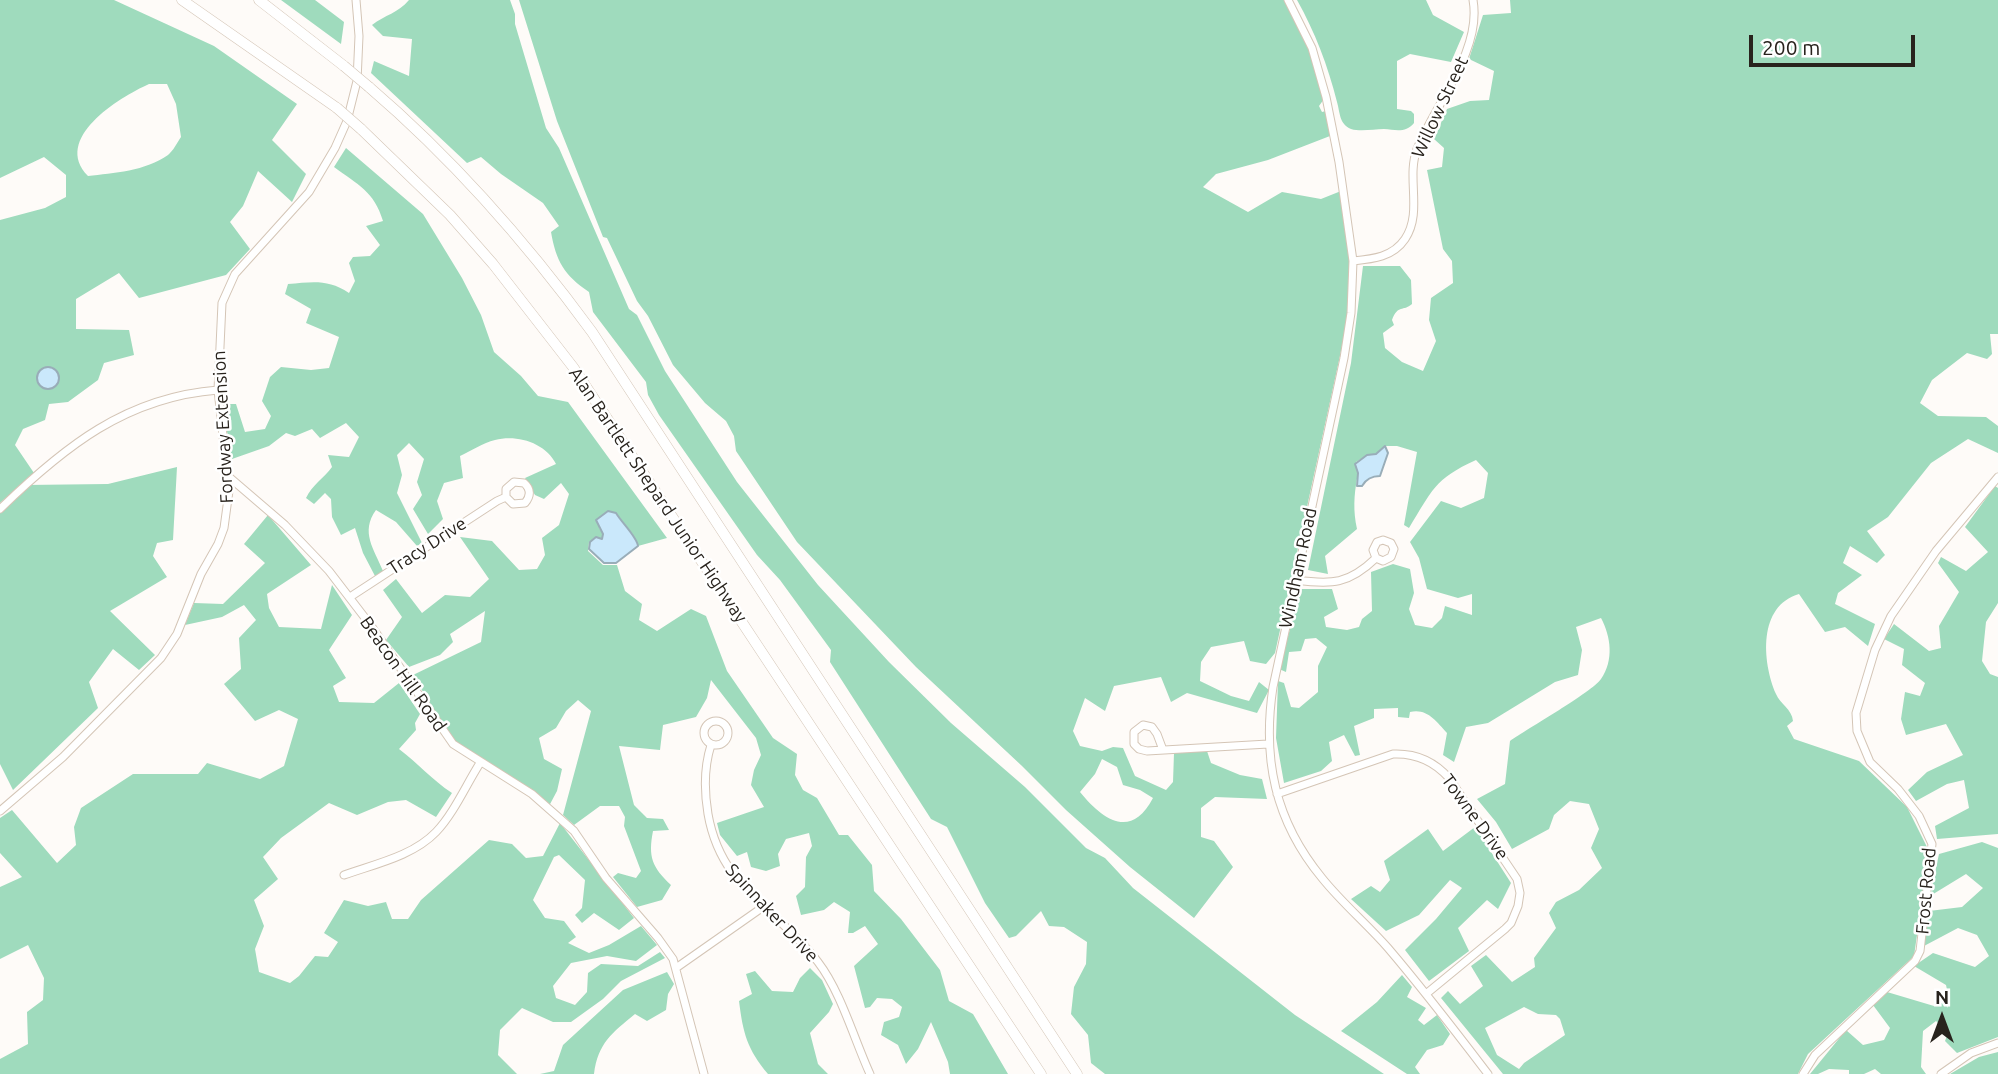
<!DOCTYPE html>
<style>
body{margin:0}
#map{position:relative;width:1998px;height:1074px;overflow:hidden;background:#fefbf8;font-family:Ubuntu,sans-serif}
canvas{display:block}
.north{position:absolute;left:1907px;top:983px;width:70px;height:70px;-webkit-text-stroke:5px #fff;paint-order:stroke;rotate:0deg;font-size:19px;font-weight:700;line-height:28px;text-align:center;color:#28231d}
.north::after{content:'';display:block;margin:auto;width:24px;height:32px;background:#28231d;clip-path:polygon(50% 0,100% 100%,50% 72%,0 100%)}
.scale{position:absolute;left:1749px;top:35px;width:166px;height:32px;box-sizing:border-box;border:4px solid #28231d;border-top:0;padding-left:9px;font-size:21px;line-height:24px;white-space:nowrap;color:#28231d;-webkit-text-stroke:5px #fff;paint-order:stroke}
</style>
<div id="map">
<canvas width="1998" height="1074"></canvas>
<div class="north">N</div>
<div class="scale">200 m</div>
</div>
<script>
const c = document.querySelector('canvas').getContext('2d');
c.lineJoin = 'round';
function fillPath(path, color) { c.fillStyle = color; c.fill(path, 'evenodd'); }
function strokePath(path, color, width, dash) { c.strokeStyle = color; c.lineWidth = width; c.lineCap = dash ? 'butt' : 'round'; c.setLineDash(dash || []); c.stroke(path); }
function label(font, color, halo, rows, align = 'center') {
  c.font = font + ' Ubuntu,sans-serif'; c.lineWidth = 5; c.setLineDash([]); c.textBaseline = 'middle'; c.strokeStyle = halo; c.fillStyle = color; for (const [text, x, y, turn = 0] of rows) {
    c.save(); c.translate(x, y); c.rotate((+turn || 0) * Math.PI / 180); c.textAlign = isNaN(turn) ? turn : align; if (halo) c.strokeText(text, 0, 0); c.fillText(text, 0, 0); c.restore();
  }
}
const green = new Path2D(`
 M 0,0 L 114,0 L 214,46 L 297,104 L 272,140 L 306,174 L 292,202 L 258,171 L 243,206 L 230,222 L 250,249 L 226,275 L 139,298 L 119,273 L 76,299 L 76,329 L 129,330 L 134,355 L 104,363 L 98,380 L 68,402 L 49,404 L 45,420 L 23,429 L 15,445 L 34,473 L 0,503 L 0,220 L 45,208 L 66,197 L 66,175 L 44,157 L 0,178 ZM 149,84 L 167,84 L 176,104 L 181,137 C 177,143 173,151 168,155 C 146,171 113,173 88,176 C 52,139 118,98 149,84 Z
 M 281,0 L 315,0 L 344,22 L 341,44 Z
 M 409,0 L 510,0 L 515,14 L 515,24 L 546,128 L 559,148 L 629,309 L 637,315 L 665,371 L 737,482 L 818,585 L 889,662 L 951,723 L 1025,787 L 1086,848 L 1105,858 L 1133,888 L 1295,1015 L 1384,1074 L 1105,1074 L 1091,1063 L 1088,1035 L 1071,1014 L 1074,987 L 1086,964 L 1087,942 L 1064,927 L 1049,926 L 1041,911 L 1016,936 L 1009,938 L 985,903 L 947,827 L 931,819 L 830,662 L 831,650 L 780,580 L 757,555 L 659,415 L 648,395 L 646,382 L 593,312 L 589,292 C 564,275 556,261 551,232 L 559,226 L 543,203 L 501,174 L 481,157 L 467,163 L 371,73 L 374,61 L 409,76 L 412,39 L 383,36 L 372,25 C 385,15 398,13 409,0 Z
 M 519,0 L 1284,0 L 1310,49 L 1324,99 L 1319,106 L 1322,112 L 1326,111 L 1330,136 L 1268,160 L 1216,174 L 1203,187 L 1248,212 L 1282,192 L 1321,199 L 1341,191 L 1350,262 L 1348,313 L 1340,356 L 1275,653 L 1266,664 L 1250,661 L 1244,641 L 1211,647 L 1201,662 L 1200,681 L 1231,696 L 1249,701 L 1259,682 L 1269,690 L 1257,713 L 1187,693 L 1171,702 L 1161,677 L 1114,686 L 1105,711 L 1085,698 L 1073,731 L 1080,746 L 1102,751 L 1113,747 L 1123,748 L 1135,776 L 1166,790 L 1173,782 L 1174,753 L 1207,751 L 1211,763 L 1240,775 L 1262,779 L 1267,799 L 1215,797 L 1201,808 L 1201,837 L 1214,841 L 1233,867 L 1194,918 L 1130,867 L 1066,810 L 1022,766 L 916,667 L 797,542 L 736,451 L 734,436 L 726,421 L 705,403 L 673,365 L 648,316 L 637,301 L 607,238 L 603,237 L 557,121 ZM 1102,759 L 1117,767 L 1123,785 L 1140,790 L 1153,798 C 1131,840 1103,820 1080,792 L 1095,774 Z
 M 1297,0 L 1426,0 L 1433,15 L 1464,32 L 1451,62 L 1410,54 L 1397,61 L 1397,109 L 1411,111 L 1414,114 L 1414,123 C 1406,133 1396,130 1384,129 C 1374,129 1361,132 1351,129 C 1339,124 1340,112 1337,102 C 1328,66 1315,32 1297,0 Z
 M 1510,0 L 1998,0 L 1998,334 L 1990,334 L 1992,354 L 1987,359 L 1967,353 L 1932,380 L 1920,403 L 1938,416 L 1986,417 L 1998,426 L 1998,453 L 1968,439 L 1931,463 L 1888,517 L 1867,531 L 1885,555 L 1877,563 L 1850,546 L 1843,563 L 1862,575 L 1838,593 L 1835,604 L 1875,624 L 1868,646 L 1845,627 L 1825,632 L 1799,594 C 1758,606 1762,661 1776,694 C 1780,704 1792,709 1793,721 L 1787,726 L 1794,739 L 1859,761 L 1907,807 L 1929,851 L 1914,956 L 1808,1054 L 1798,1074 L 1503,1074 L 1441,998 L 1448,991 L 1460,1004 L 1483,986 L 1471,966 L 1486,955 L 1512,982 L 1535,967 L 1534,958 L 1556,928 L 1549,913 L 1556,902 L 1579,890 L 1602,868 L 1591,848 L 1599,829 L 1589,804 L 1570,801 L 1554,815 L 1549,829 L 1512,849 L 1496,822 L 1477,799 L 1505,784 L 1510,741 C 1527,729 1592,692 1601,679 C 1614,660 1611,637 1601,618 L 1576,627 L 1582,650 L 1578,675 L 1555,682 L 1488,723 L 1466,727 L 1454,762 L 1443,755 L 1447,733 C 1436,721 1427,708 1410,712 L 1409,718 L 1398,717 L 1398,708 L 1374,709 L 1374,718 L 1354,726 L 1360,755 L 1355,756 L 1344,735 L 1329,742 L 1332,761 L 1321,771 L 1284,783 L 1276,738 L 1278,681 L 1284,683 L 1291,707 L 1299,708 L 1318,692 L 1318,666 L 1327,647 L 1316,638 L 1305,639 L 1301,651 L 1289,652 L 1286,672 L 1279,669 L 1301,589 L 1332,589 L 1338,609 L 1324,617 L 1326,627 L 1347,630 L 1359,627 L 1362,619 L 1372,611 L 1371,572 L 1393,564 L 1410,569 L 1414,593 L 1409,609 L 1415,625 L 1432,628 L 1442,618 L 1445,606 L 1472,615 L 1472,594 L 1458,598 L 1427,589 L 1419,558 L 1410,542 L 1441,501 L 1461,508 L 1484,498 L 1488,473 L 1476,460 C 1434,479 1432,491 1409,528 L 1404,525 L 1417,452 L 1397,446 L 1385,446 L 1376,454 L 1367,455 L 1356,462 C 1356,468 1358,472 1357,479 C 1354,495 1353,511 1357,529 L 1325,556 L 1328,574 L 1308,570 L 1351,363 L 1363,266 L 1400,266 L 1411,280 L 1412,304 C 1403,312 1398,304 1392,320 L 1394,325 L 1383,333 L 1385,348 L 1402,362 L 1423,371 L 1436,341 L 1429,320 L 1431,298 L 1453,283 L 1452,261 L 1443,249 L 1427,170 L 1442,167 L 1444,148 L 1434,139 L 1447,109 L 1470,101 L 1489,100 L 1494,71 L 1469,59 L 1483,15 L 1511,13 ZM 1524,1007 L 1538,1014 L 1556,1015 L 1560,1019 L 1565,1035 L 1524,1063 L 1519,1069 L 1497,1055 L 1485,1028 Z
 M 346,148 L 423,214 L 462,278 L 481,315 L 494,352 L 521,376 L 538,396 L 568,402 L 667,538 L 638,546 C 636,535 623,523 616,513 L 599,528 L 603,534 L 602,539 L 596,537 L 589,542 L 588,551 L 603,565 L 617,565 L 625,591 L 642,604 L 639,620 L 657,631 L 691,609 L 706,616 L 727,671 L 773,738 L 797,754 L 795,775 L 803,790 L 817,798 L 839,835 L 848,835 L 872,865 L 874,891 L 901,919 L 940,970 L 949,1001 L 973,1014 L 1008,1074 L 950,1074 L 948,1062 L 931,1022 L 918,1049 L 906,1064 L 898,1045 L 881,1035 L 884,1022 L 899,1017 L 902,1007 L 892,999 L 877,998 L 870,1007 L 865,1008 L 854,966 L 878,944 L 865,926 L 853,933 L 848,933 L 850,912 L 834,902 L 824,910 L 801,915 L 796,896 L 805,887 L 806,857 L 812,846 L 809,833 L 786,839 L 778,854 L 780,866 L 766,871 L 751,867 L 747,852 L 737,856 L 720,835 L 717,823 L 764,807 L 751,785 L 754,770 L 761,755 L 756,738 L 711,680 L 707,698 L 696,717 L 663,725 L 660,750 L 619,746 L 634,805 L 647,818 L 663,819 L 669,830 L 653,831 C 648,857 652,867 671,885 L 662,900 L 637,907 L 613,877 L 618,873 L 636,878 L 641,871 L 624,826 L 625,817 L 619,806 L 600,806 L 574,825 L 563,815 L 591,711 L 578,700 L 566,711 L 556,728 L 539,738 L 544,759 L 562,769 L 557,791 L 549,806 L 480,760 L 450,737 L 413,675 L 481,642 L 485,611 L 450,634 L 453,642 L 440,655 L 409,667 L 386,640 L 402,617 L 383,590 L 396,579 L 422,613 L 445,595 L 470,597 L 489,579 L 460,537 L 492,541 L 519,570 L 537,569 L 545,555 L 542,538 L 559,525 L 569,494 L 561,483 L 544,499 L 535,495 L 525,478 L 556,464 C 546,443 517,434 495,440 C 483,443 471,451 460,456 L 463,478 L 444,483 L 437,501 L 443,519 L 428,534 L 413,509 L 422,495 L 417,482 L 424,459 L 409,443 L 397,455 L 402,475 L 397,493 L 422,543 L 417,546 L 396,522 L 376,510 C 360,532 374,549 383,571 L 375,576 L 363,553 L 355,528 L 341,535 L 332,517 L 331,499 L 325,493 L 314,504 L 306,498 C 312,485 324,478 332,467 L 328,455 L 349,457 L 359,437 L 346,423 L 320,438 L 312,429 L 295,436 L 286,433 L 269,446 L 232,459 L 222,404 L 236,404 L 245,432 L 265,429 L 271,416 L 262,401 L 270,377 L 281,367 L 311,370 L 329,368 L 339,337 L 306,323 L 311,309 L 285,294 L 288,284 C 313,282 328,279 349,293 L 355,281 L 349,263 L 353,257 L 370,256 L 380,245 L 366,226 L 383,221 C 374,191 358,185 334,167 Z
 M 177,467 L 173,540 L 157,543 L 153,556 L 167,577 L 110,611 L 155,655 L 139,670 L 113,649 L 89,682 L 98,708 L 13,790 L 0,764 L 0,509 L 25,485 L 108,484 Z
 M 1995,486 L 1998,488 L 1998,603 L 1986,622 L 1982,661 L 1990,674 L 1998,677 L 1998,834 L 1937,839 L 1935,826 L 1969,808 L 1964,780 L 1947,784 L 1916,801 L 1908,790 L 1927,772 L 1963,755 L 1946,724 L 1906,735 L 1901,719 L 1905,692 L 1920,696 L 1925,683 L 1902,665 L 1904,649 L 1884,639 L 1894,624 L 1929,651 L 1941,648 L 1939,626 L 1959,592 L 1938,563 L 1941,557 L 1966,571 L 1988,552 L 1965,527 Z
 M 268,515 L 311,565 L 267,594 L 269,608 L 279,627 L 321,629 L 332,585 L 352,615 L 329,650 L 346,678 L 333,686 L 339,702 L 374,703 L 399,683 L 420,714 L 415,723 L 416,730 L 399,749 C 418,763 432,780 452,793 L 436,817 L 406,800 L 388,802 L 357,815 L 329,803 L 281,838 L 263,857 L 278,879 L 254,900 L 264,926 L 255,949 L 259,972 L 290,983 L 299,976 L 315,956 L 328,957 L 338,942 L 324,933 L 344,900 L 368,906 L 386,902 L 392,919 L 408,919 L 421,900 L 489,840 L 512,844 L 526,858 L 543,856 L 560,823 L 634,918 L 619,930 L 594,913 L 582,923 L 575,915 L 582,908 L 585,880 L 559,855 L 554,857 L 533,900 L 545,918 L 564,921 L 576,937 L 568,943 L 589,953 L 609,945 L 641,926 L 657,945 L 636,961 L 607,956 L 571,963 L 553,986 L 556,998 L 575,1005 L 587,992 L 588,973 L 601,964 L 638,966 L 660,952 L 665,958 L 621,981 L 603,999 L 571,1022 L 553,1022 L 522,1008 L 500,1030 L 498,1055 L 517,1074 L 0,1074 L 0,1059 L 28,1044 L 27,1012 L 43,1000 L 44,978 L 28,945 L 0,959 L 0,887 L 22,877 L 0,853 L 0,818 L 12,810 L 57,863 L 76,845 L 74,827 L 81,808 L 133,774 L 198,774 L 207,763 L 260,779 L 284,766 L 298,719 L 279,710 L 255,721 L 224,684 L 241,669 L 239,638 L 256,620 L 244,605 L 222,617 L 185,625 L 194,603 L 223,604 L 265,563 L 244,544 Z
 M 1475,827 L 1511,883 L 1498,909 L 1487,900 L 1458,928 L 1469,951 L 1429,981 L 1405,950 L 1436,919 L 1462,888 L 1450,880 L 1419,915 L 1386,931 L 1351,899 L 1371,886 L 1380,892 L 1390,880 L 1384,861 L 1428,829 L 1443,851 Z
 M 1982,842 L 1998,848 L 1998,1037 L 1957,1053 L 1945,1041 L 1948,1033 L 1936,1021 L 1923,1031 L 1921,1067 L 1926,1074 L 1881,1074 L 1875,1069 L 1864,1074 L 1849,1074 L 1849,1070 L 1829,1069 L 1818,1074 L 1810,1074 L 1846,1030 L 1863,1045 L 1884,1040 L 1890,1028 L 1873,1005 L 1887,992 L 1934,1006 L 1949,999 L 1946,985 L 1914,966 L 1933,953 L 1975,967 L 1989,956 L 1977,935 L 1958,928 L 1924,946 L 1929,911 L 1962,907 L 1983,888 L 1966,874 L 1930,896 L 1939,854 Z
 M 810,968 L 822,980 L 833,1004 L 829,1012 L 810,1033 L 818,1064 L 828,1074 L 768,1074 C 747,1049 743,1033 739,1001 L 752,994 L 746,974 L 755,971 L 772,991 L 793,992 L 800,978 Z
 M 667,972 L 674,984 L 668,994 L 666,1010 L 647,1021 L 635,1014 C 612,1033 598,1043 594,1074 L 540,1074 L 554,1071 L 563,1045 L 623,990 Z
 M 1402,975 L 1412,987 L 1407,997 L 1426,1008 L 1418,1020 L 1424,1025 L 1437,1015 L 1450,1034 L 1443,1045 L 1427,1050 L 1415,1067 L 1420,1074 L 1407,1074 L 1341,1031 L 1377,1002 Z
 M 1998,1052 L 1998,1074 L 1950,1074 L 1979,1057 Z`);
const water = new Path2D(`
 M37 378a11 11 0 1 1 22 0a11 11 0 1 1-22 0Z
 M 1385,446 L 1388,453 L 1380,476 C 1372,476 1366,479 1362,486 L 1357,486 L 1358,473 L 1355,464 L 1367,455 L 1376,454 Z
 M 608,511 L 616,513 C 622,523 637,537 638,546 L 616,563 L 604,563 L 589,549 L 590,542 L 596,537 L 602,539 L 603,534 L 596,520 Z`);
const minor = new Path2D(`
 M 1288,0 L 1312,48 L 1326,97 L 1339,162 L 1353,261 L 1351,313 L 1344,358 L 1273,687 C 1262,759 1275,821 1322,878 C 1342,903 1367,924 1388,948 C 1423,989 1456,1032 1488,1074
 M 1353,261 C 1373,259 1393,257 1405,239 C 1423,212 1406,178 1417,149 C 1436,103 1482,50 1473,0
 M 229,477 L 285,525 L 329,571 L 372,627 L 453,744 L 532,794 L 574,831 L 606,878 L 658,938 L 673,959 L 704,1074
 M 0,509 C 64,447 126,397 218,390
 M 1296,580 C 1332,585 1349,584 1376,558 L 1373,550 L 1377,542 L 1383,540 L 1391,543 L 1394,549 L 1391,557 L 1383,561 L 1376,558
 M 350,597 L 497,501 L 506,497 L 513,504 L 525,503 C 531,496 531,489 524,483 L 514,482 L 506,489 L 506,497
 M704 733a12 12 0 1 1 24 0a12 12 0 1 1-24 0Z
 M 711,745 C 704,767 704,790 708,814 C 721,889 776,907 818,962 C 841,992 854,1039 870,1074
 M 1163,750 L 1157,734 L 1152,727 L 1143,725 L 1134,732 L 1134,744 L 1139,749 L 1147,751 L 1268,744
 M 1277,794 L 1393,754 C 1416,753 1434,761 1449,778 L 1517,879 L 1520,893 L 1518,906 L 1511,923 L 1505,929 L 1426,994
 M 0,811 L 63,757 L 161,658 L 177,634 L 201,574 L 218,544 L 224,528 L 229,491 L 218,390 L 222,303 L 235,274 L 309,192 L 335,148 L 347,121 L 357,81 L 359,36 L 356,0
 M 344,875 C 375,864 413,856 436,832 C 454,813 466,785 480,763
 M 676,968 L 763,907
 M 1803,1074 L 1815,1055 L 1915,961 L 1920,951 L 1932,844 L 1919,816 L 1898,789 L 1870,762 L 1857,731 L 1856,713 L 1875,650 L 1891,616 L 1936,551 L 1998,477
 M 1941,1074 L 1971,1053 L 1998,1043`);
const highway = new Path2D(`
 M 182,0 L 337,108
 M 259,0 L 344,66
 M 369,87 C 453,159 527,243 592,332 L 1077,1074
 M 361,129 L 450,215 L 493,264 L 573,367 L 1041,1074`);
const highwayBridge = new Path2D(`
 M 344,66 L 369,87
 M 337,108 L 361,129`);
const streetNames = [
 ["Willow Street",1440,107,-65],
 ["Fordway Extension",223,427,-93],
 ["Alan Bartlett Shepard Junior Highway",658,495,56],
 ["Tracy Drive",427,546,-33],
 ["Windham Road",1298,568,-78],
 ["Beacon Hill Road",403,674,55],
 ["Towne Drive",1475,817,54],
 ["Frost Road",1926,891,-85],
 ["Spinnaker Drive",772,913,47]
];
fillPath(green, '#9fdbbd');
fillPath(water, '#cae8fb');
strokePath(water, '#99adb8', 2);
strokePath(minor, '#d4c5b6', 9);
strokePath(highway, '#d4c5b6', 11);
strokePath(minor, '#fff', 7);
strokePath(highway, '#fff', 10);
strokePath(highwayBridge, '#d4c5b6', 11, []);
strokePath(highwayBridge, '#fff', 10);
label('18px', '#28231d', '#fff', streetNames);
</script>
